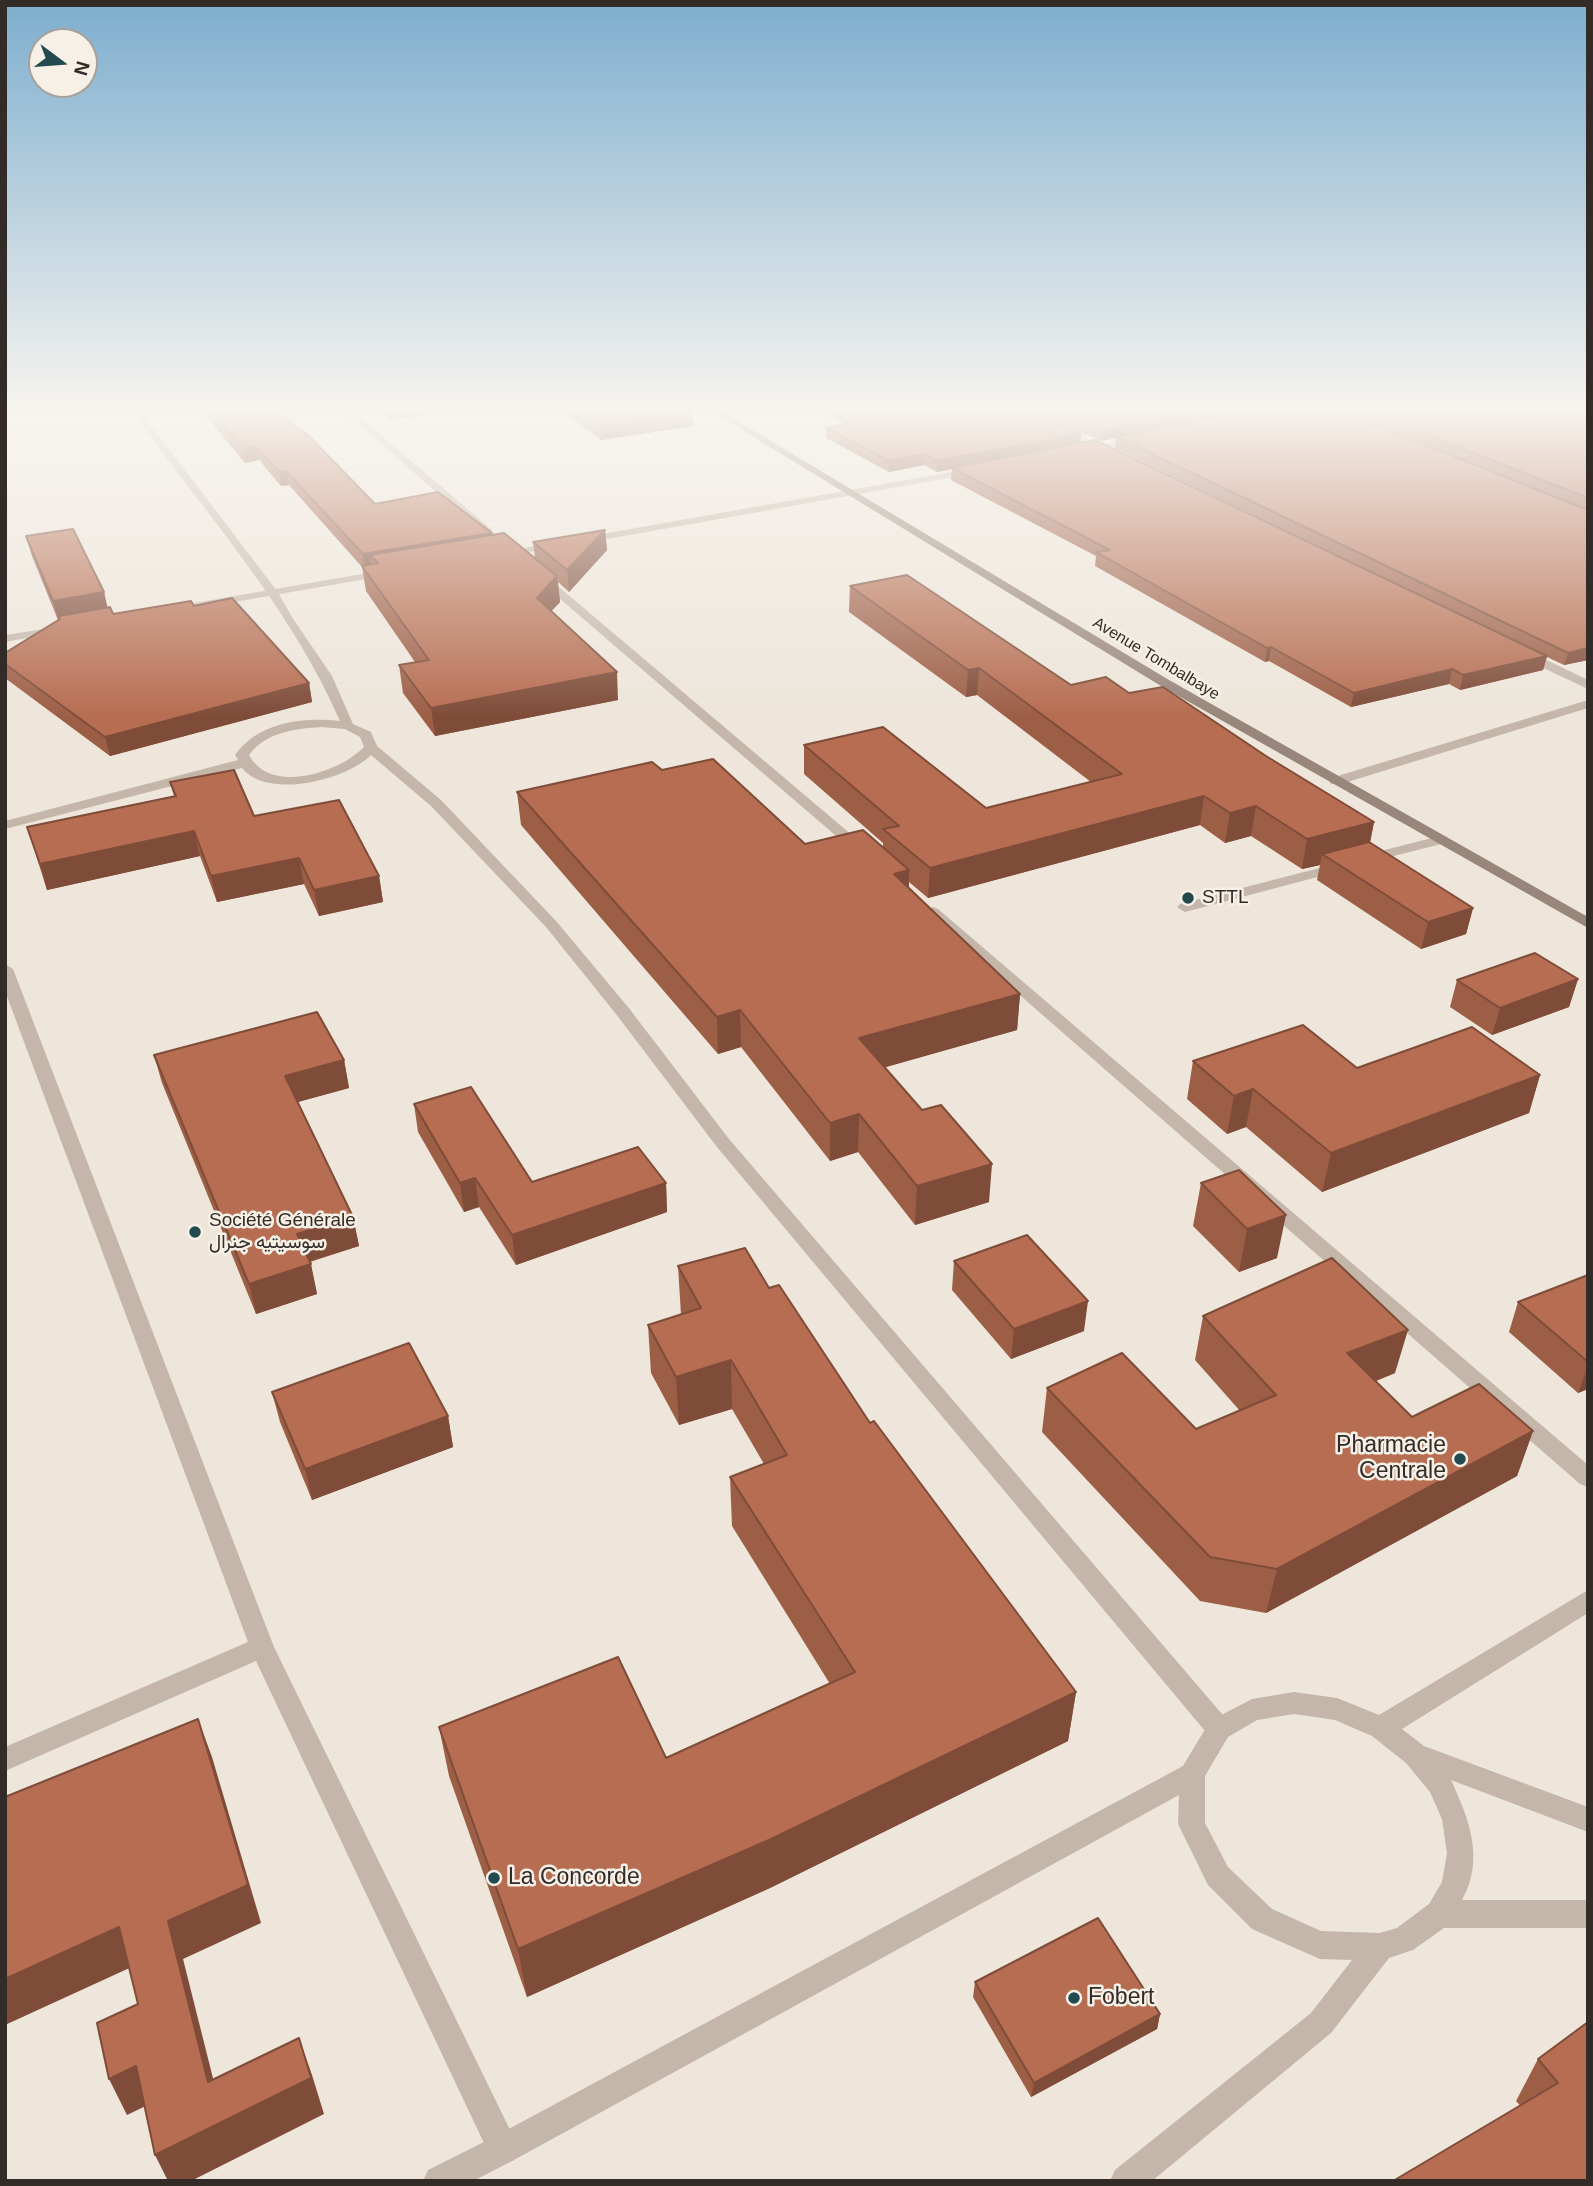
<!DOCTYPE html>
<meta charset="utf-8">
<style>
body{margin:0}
#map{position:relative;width:1593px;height:2186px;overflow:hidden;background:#eee6db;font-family:Arial,sans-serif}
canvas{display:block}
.frame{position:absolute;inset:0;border:7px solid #332b28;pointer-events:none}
.north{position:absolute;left:28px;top:28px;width:70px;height:70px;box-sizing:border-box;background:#f6f0e7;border:2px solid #a8a19b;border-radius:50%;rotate:106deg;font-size:19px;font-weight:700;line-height:28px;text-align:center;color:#332b28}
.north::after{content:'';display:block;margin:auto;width:24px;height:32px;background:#224a4f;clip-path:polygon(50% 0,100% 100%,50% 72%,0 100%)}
</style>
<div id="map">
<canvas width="1593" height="2186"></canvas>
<div class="frame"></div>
<div class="north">N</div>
</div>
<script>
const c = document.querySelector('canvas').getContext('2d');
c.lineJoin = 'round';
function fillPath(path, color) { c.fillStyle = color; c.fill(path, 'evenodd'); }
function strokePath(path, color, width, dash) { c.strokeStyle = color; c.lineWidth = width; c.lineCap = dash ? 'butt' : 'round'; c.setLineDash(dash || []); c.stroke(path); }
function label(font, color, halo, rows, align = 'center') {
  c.font = font + ' Arial,Vazirmatn,sans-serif'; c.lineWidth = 5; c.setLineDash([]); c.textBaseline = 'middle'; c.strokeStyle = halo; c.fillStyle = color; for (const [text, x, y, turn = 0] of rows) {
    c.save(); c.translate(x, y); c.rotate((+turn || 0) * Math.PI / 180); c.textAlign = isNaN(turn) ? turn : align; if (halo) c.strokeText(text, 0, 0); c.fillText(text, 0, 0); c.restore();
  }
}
const service = new Path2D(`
 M 1440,836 L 1447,840 L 1445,843 L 1366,863 L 1359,859 L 1361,856 Z
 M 1339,863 L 1346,867 L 1344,870 L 1185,912 L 1177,907 L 1180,904 Z`);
const minor = new Path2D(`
 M 132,411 L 140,411 L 277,591 L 292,617 L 332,676 L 353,724 L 371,732 L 377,746 L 441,800 L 556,921 L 628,1007 L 729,1139 L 1228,1721 L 1232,1729 L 1228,1737 L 1219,1740 L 1210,1737 L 717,1147 L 616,1014 L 546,927 L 431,806 L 371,755 C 347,780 267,800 242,768 L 5,829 L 5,821 L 238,760 L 235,755 C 259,722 302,717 340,721 C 290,606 204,512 132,411 ZM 321,727 L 345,729 L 360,737 L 364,747 C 339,773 270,795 249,755 C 266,732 294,729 321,727 Z
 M 344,411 L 353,411 L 492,530 L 492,534 L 484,534 Z
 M 1016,411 L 1027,411 L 1114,451 L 1106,453 Z
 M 538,576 L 546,576 L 866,847 L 868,850 L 866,853 L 856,853 L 538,580 Z
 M 1520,651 L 1528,651 L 1588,680 L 1588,689 L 1520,657 Z
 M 1588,700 L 1588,708 L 1341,784 L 1331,784 L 1329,781 L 1331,778 Z
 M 933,907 L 938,909 L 1588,1465 L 1588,1487 L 1580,1484 L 928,915 L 925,912 L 928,909 Z
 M 5,964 L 13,969 L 274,1647 L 514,2138 L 519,2149 L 514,2160 L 503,2165 L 492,2160 L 256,1661 L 5,1771 L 5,1747 L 248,1642 L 5,991 Z`);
const tertiary = new Path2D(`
 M 1139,436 L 1144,439 L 1142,441 L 1084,453 L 1079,450 Z
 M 974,468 L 977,469 L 977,473 L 585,543 L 580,540 L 585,537 Z
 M 557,541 L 561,542 L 561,546 L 502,557 L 497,554 Z
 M 385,570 L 389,571 L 389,575 L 171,613 L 165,610 L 171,607 Z
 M 57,627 L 61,628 L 61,632 L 5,642 L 5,635 Z
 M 1588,1590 L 1588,1613 L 1402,1729 L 1424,1746 L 1588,1807 L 1588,1832 L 1451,1780 C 1469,1819 1485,1859 1462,1900 L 1588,1900 L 1588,1928 L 1444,1928 L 1413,1950 L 1389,1958 L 1331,2033 L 1152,2181 L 1110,2181 L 1115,2170 L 1311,2013 L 1352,1960 L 1320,1959 L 1252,1929 L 1208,1885 L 1178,1824 L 1179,1795 L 514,2160 L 473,2181 L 423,2181 L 428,2170 L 492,2138 L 1183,1766 L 1210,1721 L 1252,1699 L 1294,1692 L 1337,1698 L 1379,1715 ZM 1294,1714 L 1335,1720 L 1372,1736 L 1406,1763 L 1430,1792 L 1442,1819 L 1447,1853 L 1442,1882 L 1429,1904 L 1397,1928 L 1380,1933 L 1321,1931 L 1272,1909 L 1228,1867 L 1205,1823 L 1205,1776 L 1228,1737 L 1257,1720 Z`);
const secondary = new Path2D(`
 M 711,411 L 721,411 L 1169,680 L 1588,917 L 1588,928 L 1161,686 Z`);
const wall = new Path2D(`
 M 202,411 L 281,411 L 375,504 L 493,535 L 535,558 L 533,542 L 605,530 L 607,550 L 569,592 L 558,582 L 560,602 L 551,611 L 618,700 L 435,736 L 403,693 L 399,665 L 415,662 L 366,591 L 362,567 L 289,485 L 281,486 L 259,460 L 245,463 Z
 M 379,411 L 453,411 L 390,420 Z
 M 562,411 L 692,411 L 693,426 L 601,440 Z
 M 821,411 L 1032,411 L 1081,434 L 1080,443 L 1366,569 L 1115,448 L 1116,438 L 1101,441 L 1033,411 L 1588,411 L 1588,660 L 1564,665 L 1547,657 L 1543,670 L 1460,690 L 1449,684 L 1351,707 L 1269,661 L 1265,662 L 1095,566 L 1096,556 L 951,480 L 952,469 L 937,472 L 924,465 L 889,472 L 826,438 L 826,428 L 845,424 Z
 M 26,536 L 104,592 L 107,608 L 113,614 L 194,606 L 309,683 L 312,702 L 110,756 L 5,678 L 5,653 L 58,620 L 32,556 Z
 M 850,586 L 1071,685 L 1129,693 L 1266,756 L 1374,822 L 1370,843 L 1473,908 L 1466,934 L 1421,949 L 1317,880 L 1320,865 L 1302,869 L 1251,836 L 1225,843 L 1200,825 L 928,898 L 909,882 L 909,887 L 1020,994 L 1017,1030 L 885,1067 L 989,1202 L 915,1225 L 858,1152 L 830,1161 L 741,1047 L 718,1054 L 521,825 L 517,792 L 662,770 L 805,844 L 883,847 L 883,843 L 804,774 L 804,745 L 986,808 L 1091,782 L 977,695 L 966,697 L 849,612 Z
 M 170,782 L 254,816 L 379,876 L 383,902 L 319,916 L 304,884 L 217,902 L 200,856 L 47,890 L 27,827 L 174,796 Z
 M 1578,979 L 1569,1007 L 1492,1035 L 1450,1007 L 1457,980 Z
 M 154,1055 L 344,1060 L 349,1088 L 297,1102 L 353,1217 L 359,1246 L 310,1262 L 317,1294 L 256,1314 L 162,1083 Z
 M 1193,1061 L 1357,1068 L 1540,1075 L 1529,1113 L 1322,1192 L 1246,1127 L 1227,1134 L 1187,1099 Z
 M 414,1104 L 532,1182 L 666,1183 L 667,1212 L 516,1265 L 479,1207 L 464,1212 L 418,1132 Z
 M 1201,1183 L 1277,1258 L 1239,1272 L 1193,1226 Z
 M 954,1261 L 1084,1331 L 1011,1359 L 952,1290 Z
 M 678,1266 L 769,1288 L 870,1423 L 1076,1692 L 1068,1741 L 770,1888 L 527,1997 L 449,1776 L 439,1727 L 666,1758 L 830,1684 L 732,1526 L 730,1477 L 764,1464 L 732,1409 L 679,1425 L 651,1373 L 648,1325 L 681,1315 Z
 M 1588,1275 L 1588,1389 L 1578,1393 L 1509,1332 L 1518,1302 Z
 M 1203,1316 L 1395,1373 L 1376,1381 L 1412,1417 L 1533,1431 L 1517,1476 L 1266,1613 L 1200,1601 L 1042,1432 L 1047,1388 L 1196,1429 L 1240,1411 L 1195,1360 Z
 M 272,1392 L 448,1416 L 453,1447 L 312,1500 L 280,1422 Z
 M 975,1982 L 1160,2014 L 1157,2029 L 1031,2097 L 973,1997 Z
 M 1588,2022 L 1588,2181 L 1516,2101 L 1538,2059 Z`);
const shadedWall = new Path2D(`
 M 389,411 L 453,411 L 390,420 Z
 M 488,411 L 517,411 L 488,415 Z
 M 683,411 L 692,411 L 693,426 L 601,440 L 600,423 Z
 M 1204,411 L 1257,411 L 1101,441 L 1102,430 Z
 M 1081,434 L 1080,445 L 952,468 L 952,469 L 937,472 L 937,461 Z
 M 257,447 L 259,460 L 245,463 L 243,449 Z
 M 924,454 L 924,465 L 889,472 L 889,461 Z
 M 286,471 L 289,485 L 281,486 L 279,472 Z
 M 605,530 L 607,550 L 569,592 L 567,570 Z
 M 492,533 L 494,548 L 370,555 L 372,569 L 365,570 L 363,554 Z
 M 557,576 L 560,602 L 539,624 L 537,598 Z
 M 104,592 L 109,614 L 59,623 L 53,601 Z
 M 1271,647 L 1269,661 L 1265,662 L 1267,648 Z
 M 1588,648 L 1588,660 L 1564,665 L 1568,653 Z
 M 1547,656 L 1543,670 L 1460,690 L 1463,675 Z
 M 979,668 L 977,695 L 966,697 L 968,670 Z
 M 1452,669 L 1449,684 L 1351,707 L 1354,693 Z
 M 617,672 L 618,700 L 435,736 L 431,708 Z
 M 309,683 L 312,702 L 110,756 L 105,737 Z
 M 1204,796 L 1200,825 L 928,898 L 930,868 Z
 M 1256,806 L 1251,836 L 1225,843 L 1230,813 Z
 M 1374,822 L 1368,852 L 1322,854 L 1320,865 L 1302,869 L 1307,839 Z
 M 194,831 L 200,856 L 47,890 L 40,864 Z
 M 299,858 L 304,884 L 217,902 L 211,876 Z
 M 909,870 L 908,904 L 894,874 Z
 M 379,876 L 383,902 L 319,916 L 314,890 Z
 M 1473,908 L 1466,934 L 1421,949 L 1428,922 Z
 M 1578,979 L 1569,1007 L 1492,1035 L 1500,1008 Z
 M 1020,994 L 1017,1030 L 858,1075 L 859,1038 Z
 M 740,1010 L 741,1047 L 718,1054 L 717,1017 Z
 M 344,1060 L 349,1088 L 291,1104 L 285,1076 Z
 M 1540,1075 L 1529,1113 L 1322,1192 L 1331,1153 Z
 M 1253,1089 L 1246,1127 L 1227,1134 L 1234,1096 Z
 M 859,1114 L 858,1152 L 830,1161 L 830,1123 Z
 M 992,1164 L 989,1202 L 915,1225 L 917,1186 Z
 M 475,1178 L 479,1207 L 464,1212 L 460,1183 Z
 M 666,1183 L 667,1212 L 516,1265 L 512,1235 Z
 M 1286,1215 L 1277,1258 L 1239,1272 L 1247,1229 Z
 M 353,1217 L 359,1246 L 304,1263 L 297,1234 Z
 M 311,1264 L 317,1294 L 256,1314 L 249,1284 Z
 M 1088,1301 L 1084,1331 L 1011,1359 L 1014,1329 Z
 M 1408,1330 L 1395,1373 L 1336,1397 L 1347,1353 Z
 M 731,1360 L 732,1409 L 679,1425 L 676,1377 Z
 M 1588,1366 L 1588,1389 L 1578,1393 Z
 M 448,1416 L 453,1447 L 312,1500 L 305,1469 Z
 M 1533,1431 L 1517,1476 L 1266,1613 L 1277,1569 Z
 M 1076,1692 L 1068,1741 L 770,1888 L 527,1997 L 518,1949 Z
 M 198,1719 L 212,1757 L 261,1923 L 183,1959 L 223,2118 L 208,2082 L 168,1921 Z
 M 119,1927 L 136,1965 L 5,2025 L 5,1979 Z
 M 1160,2014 L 1157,2029 L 1031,2097 L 1034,2083 Z
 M 299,2038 L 312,2075 L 324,2114 L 191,2181 L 168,2181 L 155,2155 Z
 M 136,2066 L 154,2102 L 127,2115 L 109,2079 Z`);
const building = new Path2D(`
 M 211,411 L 281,411 L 292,424 L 308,435 L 375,504 L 438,492 L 492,533 L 363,554 L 286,471 L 279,472 L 257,447 L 243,449 Z
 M 583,411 L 683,411 L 600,423 Z
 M 840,411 L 1032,411 L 1081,434 L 937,461 L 924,454 L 889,461 L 826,428 L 859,421 Z
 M 1058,411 L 1204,411 L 1102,430 Z
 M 1251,411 L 1340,411 L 1588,510 L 1588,648 L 1568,653 L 1117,437 Z
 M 1367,411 L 1588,411 L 1588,498 Z
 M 1095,440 L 1547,656 L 1463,675 L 1452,669 L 1354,693 L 1271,647 L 1267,648 L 1096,552 L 1110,550 L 952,468 Z
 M 73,529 L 104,592 L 53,601 L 26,536 Z
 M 605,530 L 567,570 L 533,542 Z
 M 504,533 L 557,576 L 537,598 L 617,672 L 431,708 L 399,665 L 429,660 L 362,566 L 378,563 L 370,555 Z
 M 907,575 L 1071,685 L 1106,677 L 1129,693 L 1163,687 L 1266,756 L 1374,822 L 1307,839 L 1256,806 L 1230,813 L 1204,796 L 930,868 L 883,829 L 899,826 L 804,745 L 883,727 L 986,808 L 1122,774 L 979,668 L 968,670 L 850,586 Z
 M 232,598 L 309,683 L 105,737 L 5,664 L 5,653 L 60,619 L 59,616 L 110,607 L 113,614 L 191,601 L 194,606 Z
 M 713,759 L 805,844 L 863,830 L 909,870 L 894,874 L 1020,994 L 859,1038 L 922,1110 L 941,1105 L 992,1164 L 917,1186 L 859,1114 L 830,1123 L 740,1010 L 717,1017 L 517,792 L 652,762 L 662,770 Z
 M 234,770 L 254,816 L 339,800 L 379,876 L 314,890 L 299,858 L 211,876 L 194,831 L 40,864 L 27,827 L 176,796 L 170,782 Z
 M 1369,842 L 1473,908 L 1428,922 L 1322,854 Z
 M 1535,953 L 1578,979 L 1500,1008 L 1457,980 Z
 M 317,1012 L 344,1060 L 285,1076 L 353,1217 L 297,1234 L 311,1264 L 249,1284 L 154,1055 Z
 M 1303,1025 L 1357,1068 L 1472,1027 L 1540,1075 L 1331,1153 L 1253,1089 L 1234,1096 L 1193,1061 Z
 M 471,1087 L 532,1182 L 638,1147 L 666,1183 L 512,1235 L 475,1178 L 460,1183 L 414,1104 Z
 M 1239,1170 L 1286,1215 L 1247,1229 L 1201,1183 Z
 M 1027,1235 L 1088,1301 L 1014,1329 L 954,1261 Z
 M 745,1248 L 769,1288 L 779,1285 L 870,1423 L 874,1421 L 1076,1692 L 769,1840 L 518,1949 L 439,1727 L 618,1657 L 666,1758 L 855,1672 L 730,1477 L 787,1455 L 731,1360 L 676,1377 L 648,1325 L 701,1308 L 678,1266 Z
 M 1332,1258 L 1408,1330 L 1347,1353 L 1412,1417 L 1479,1384 L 1533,1431 L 1277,1569 L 1210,1557 L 1047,1388 L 1122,1353 L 1196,1429 L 1276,1395 L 1203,1316 Z
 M 1588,1275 L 1588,1362 L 1518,1302 Z
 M 409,1343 L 448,1416 L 305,1469 L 272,1392 Z
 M 198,1719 L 248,1885 L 168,1921 L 208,2082 L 299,2038 L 311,2078 L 155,2155 L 136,2066 L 109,2079 L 97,2023 L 138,2004 L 119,1927 L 5,1979 L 5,1797 Z
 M 1098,1918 L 1160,2014 L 1034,2083 L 975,1982 Z
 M 1588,2022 L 1588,2181 L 1393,2181 L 1558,2083 L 1538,2059 Z`);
const markers = [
 [1188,898,7,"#224a4f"],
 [195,1232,7,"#224a4f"],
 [1460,1459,7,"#224a4f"],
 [494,1878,7,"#224a4f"],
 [1074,1998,7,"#224a4f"]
];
const farStreetnames = [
 ["Avenue Tombalbaye",1156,659,31]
];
const poiNames = [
 ["STTL",1202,898],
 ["Société Générale",209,1221],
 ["سوسيتيه جنرال",209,1243]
];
const nearPoinames = [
 ["Pharmacie",1446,1446,"right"],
 ["Centrale",1446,1472,"right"],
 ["La Concorde",508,1878],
 ["Fobert",1088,1998]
];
fillPath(service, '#c4b6a9');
fillPath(minor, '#c4b6a9');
fillPath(tertiary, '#c4b6a9');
fillPath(secondary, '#98867a');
fillPath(wall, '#9d5e46');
fillPath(shadedWall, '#7f4c39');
fillPath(building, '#b66d51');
strokePath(building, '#7f4c39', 2);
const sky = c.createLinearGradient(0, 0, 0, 717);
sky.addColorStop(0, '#7daece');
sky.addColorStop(0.57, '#f7f4ef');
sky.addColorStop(1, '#f7f4ef00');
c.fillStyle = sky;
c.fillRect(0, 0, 1593, 717);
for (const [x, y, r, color] of markers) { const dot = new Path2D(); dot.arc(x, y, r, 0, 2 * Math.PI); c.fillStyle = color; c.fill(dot); strokePath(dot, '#f6f0e7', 2.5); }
label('16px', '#332b28', '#f6f0e7', farStreetnames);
label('19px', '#332b28', '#f6f0e7', poiNames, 'left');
label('23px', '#332b28', '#f6f0e7', nearPoinames, 'left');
</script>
